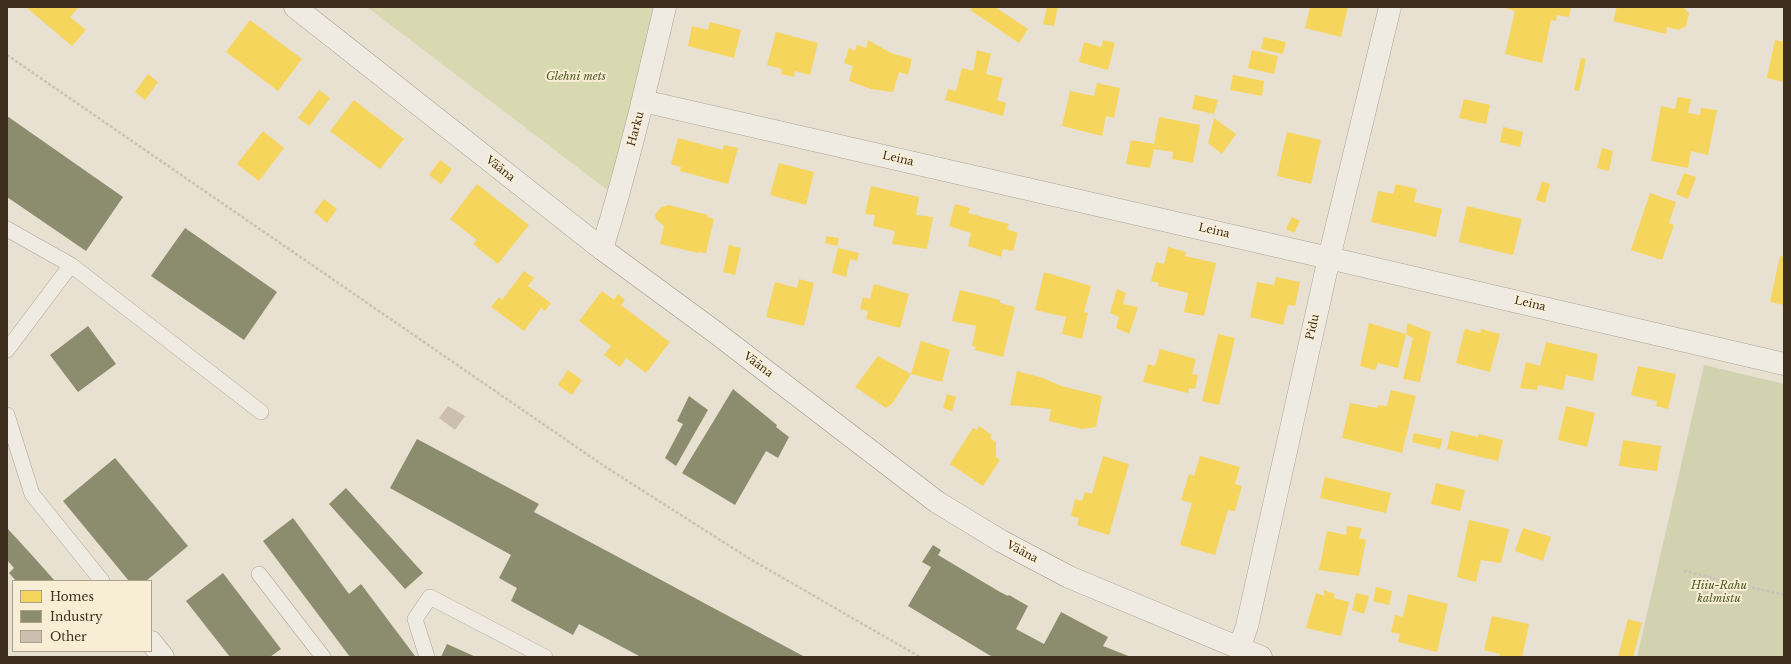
<!DOCTYPE html>
<meta charset="utf-8">
<style>
body{margin:0}
#map{position:relative;width:1791px;height:664px;overflow:hidden;background:#e8e0d0;font-family:"Libre Baskerville",serif}
canvas{display:block}
.frame{position:absolute;inset:0;border:8px solid #3e2e1e;pointer-events:none}
.legend{position:absolute;left:12px;top:580px;width:140px;height:72px;box-sizing:border-box;background:#f8eed6;border:1px solid #aea18c;margin:0;padding:5px 7px;list-style:none;font-size:12px;color:#3e2e1e}
.legend li{display:flex;align-items:center;gap:8px;height:20px}
.legend b{width:20px;border:1px solid #aea18c}
</style>
<div id="map">
<canvas width="1791" height="664"></canvas>
<div class="frame"></div>
<ul class="legend">
<li><b style="height:11px;background:#f6d55c"></b>Homes</li>
<li><b style="height:11px;background:#8c8c6e"></b>Industry</li>
<li><b style="height:11px;background:#ccbeb0"></b>Other</li>
</ul>
</div>
<script>
const c = document.querySelector('canvas').getContext('2d');
c.lineJoin = 'round';
function fillPath(path, color) { c.fillStyle = color; c.fill(path, 'evenodd'); }
function strokePath(path, color, width, dash) { c.strokeStyle = color; c.lineWidth = width; c.lineCap = dash ? 'butt' : 'round'; c.setLineDash(dash || []); c.stroke(path); }
function label(font, color, halo, rows, align = 'center') {
  c.font = font + ' "Libre Baskerville",serif'; c.lineWidth = 4; c.setLineDash([]); c.textBaseline = 'middle'; c.strokeStyle = halo; c.fillStyle = color; for (const [text, x, y, turn = 0] of rows) {
    c.save(); c.translate(x, y); c.rotate((+turn || 0) * Math.PI / 180); c.textAlign = isNaN(turn) ? turn : align; if (halo) c.strokeText(text, 0, 0); c.fillText(text, 0, 0); c.restore();
  }
}
const green = new Path2D(`
 M 367,7 L 665,7 L 618,198 Z`);
const cemetery = new Path2D(`
 M 1704,365 L 1784,384 L 1784,657 L 1637,657 Z`);
const homes = new Path2D(`
 M 28,7 L 79,7 L 70,17 L 86,30 L 72,46 L 27,8 Z
 M 973,7 L 995,7 L 1028,29 L 1019,43 L 970,10 Z
 M 1047,7 L 1058,7 L 1054,26 L 1043,24 Z
 M 1310,7 L 1348,7 L 1341,37 L 1305,28 Z
 M 1501,7 L 1571,7 L 1569,17 L 1557,15 L 1556,21 L 1551,20 L 1542,63 L 1505,54 L 1515,11 Z
 M 1617,7 L 1683,7 L 1689,13 L 1686,26 L 1679,30 L 1667,27 L 1666,34 L 1613,21 Z
 M 250,20 L 302,59 L 278,91 L 226,52 Z
 M 710,22 L 741,30 L 734,58 L 688,46 L 692,26 L 708,30 Z
 M 776,32 L 818,43 L 810,75 L 795,71 L 794,77 L 781,74 L 782,69 L 767,65 Z
 M 1264,37 L 1286,42 L 1283,54 L 1261,49 Z
 M 868,40 L 891,53 L 912,59 L 908,75 L 899,72 L 893,92 L 871,89 L 849,81 L 853,66 L 844,63 L 849,48 L 855,51 L 857,45 L 866,48 Z
 M 1103,40 L 1115,43 L 1108,70 L 1079,62 L 1084,42 L 1101,47 Z
 M 1775,40 L 1784,42 L 1784,82 L 1767,78 Z
 M 977,50 L 991,54 L 986,74 L 1003,78 L 997,100 L 1006,103 L 1003,116 L 945,100 L 948,89 L 956,91 L 962,68 L 973,71 Z
 M 1252,50 L 1278,56 L 1274,74 L 1248,68 Z
 M 1581,58 L 1586,59 L 1579,91 L 1574,90 Z
 M 148,74 L 158,82 L 145,100 L 135,92 Z
 M 1233,75 L 1264,81 L 1262,96 L 1230,90 Z
 M 1097,83 L 1120,88 L 1114,118 L 1106,116 L 1102,136 L 1062,126 L 1070,91 L 1094,96 Z
 M 319,90 L 330,98 L 309,126 L 298,118 Z
 M 1195,95 L 1218,100 L 1214,114 L 1192,109 Z
 M 1678,97 L 1691,99 L 1688,113 L 1700,115 L 1701,108 L 1717,110 L 1708,155 L 1691,151 L 1688,168 L 1651,161 L 1661,106 L 1675,109 Z
 M 1464,99 L 1490,105 L 1486,124 L 1459,118 Z
 M 354,100 L 404,139 L 380,169 L 330,131 Z
 M 1159,117 L 1200,125 L 1193,163 L 1172,159 L 1173,152 L 1154,149 L 1150,168 L 1126,164 L 1131,140 L 1154,144 Z
 M 1214,118 L 1236,134 L 1222,154 L 1208,143 Z
 M 1503,127 L 1523,132 L 1520,147 L 1500,142 Z
 M 263,131 L 284,148 L 259,181 L 237,164 Z
 M 1287,132 L 1321,140 L 1311,184 L 1277,176 Z
 M 678,138 L 723,150 L 724,145 L 738,148 L 728,184 L 680,171 L 681,167 L 671,164 Z
 M 1602,148 L 1613,151 L 1609,171 L 1597,168 Z
 M 440,160 L 452,169 L 441,184 L 429,175 Z
 M 779,163 L 814,172 L 806,205 L 770,195 Z
 M 1684,173 L 1696,177 L 1688,199 L 1676,194 Z
 M 1542,181 L 1550,184 L 1545,203 L 1536,200 Z
 M 477,184 L 529,225 L 498,264 L 473,244 L 477,240 L 450,219 Z
 M 1396,184 L 1417,189 L 1414,202 L 1442,209 L 1436,237 L 1371,222 L 1378,191 L 1393,194 Z
 M 871,186 L 919,197 L 916,215 L 933,217 L 927,249 L 892,244 L 895,231 L 873,226 L 875,215 L 865,214 Z
 M 1650,193 L 1676,202 L 1669,223 L 1674,225 L 1662,260 L 1631,250 Z
 M 324,199 L 337,209 L 327,223 L 314,212 Z
 M 955,204 L 970,208 L 968,213 L 1009,224 L 1007,229 L 1018,233 L 1013,251 L 1003,249 L 1001,257 L 968,246 L 971,233 L 949,226 Z
 M 669,205 L 708,215 L 707,217 L 714,219 L 706,253 L 699,252 L 698,253 L 660,244 L 664,226 L 656,219 L 655,215 L 661,207 Z
 M 1467,206 L 1522,219 L 1513,255 L 1459,242 Z
 M 1292,217 L 1300,221 L 1294,233 L 1286,229 Z
 M 826,236 L 839,238 L 837,246 L 825,243 Z
 M 729,245 L 741,248 L 735,275 L 723,272 Z
 M 1168,247 L 1186,252 L 1185,256 L 1216,263 L 1204,316 L 1184,312 L 1188,293 L 1158,286 L 1159,283 L 1151,281 L 1156,262 L 1164,264 Z
 M 838,248 L 859,253 L 857,261 L 850,259 L 846,277 L 832,273 Z
 M 1783,253 L 1784,253 L 1784,305 L 1770,302 L 1780,256 L 1783,257 Z
 M 524,271 L 534,278 L 528,286 L 551,303 L 545,311 L 541,308 L 524,331 L 491,307 L 499,297 L 502,300 Z
 M 1044,272 L 1091,286 L 1084,312 L 1088,313 L 1082,339 L 1062,334 L 1066,317 L 1035,310 Z
 M 1276,277 L 1300,282 L 1295,306 L 1288,305 L 1283,325 L 1250,317 L 1257,282 L 1274,285 Z
 M 799,279 L 814,283 L 804,326 L 766,317 L 775,282 L 797,288 Z
 M 874,284 L 909,294 L 900,328 L 866,319 L 868,311 L 860,309 L 863,297 L 870,299 Z
 M 1117,289 L 1126,293 L 1123,304 L 1138,307 L 1129,334 L 1116,328 L 1119,317 L 1110,313 Z
 M 960,290 L 1000,300 L 1000,303 L 1015,307 L 1003,357 L 975,350 L 976,347 L 972,346 L 976,326 L 952,321 Z
 M 602,291 L 614,300 L 618,294 L 625,300 L 621,305 L 670,342 L 646,373 L 626,358 L 620,367 L 604,355 L 611,346 L 579,321 Z
 M 1369,323 L 1406,334 L 1398,368 L 1378,363 L 1375,370 L 1360,366 Z
 M 1407,323 L 1431,332 L 1420,382 L 1403,379 L 1413,338 L 1406,334 Z
 M 1465,329 L 1480,333 L 1481,329 L 1500,334 L 1490,372 L 1456,363 Z
 M 1218,334 L 1235,338 L 1219,405 L 1202,401 Z
 M 921,341 L 950,350 L 942,382 L 911,374 L 892,404 L 886,408 L 855,387 L 878,356 L 911,374 Z
 M 1546,342 L 1598,354 L 1593,381 L 1566,375 L 1563,390 L 1538,385 L 1537,390 L 1520,388 L 1526,362 L 1540,366 Z
 M 1160,349 L 1196,359 L 1192,374 L 1198,375 L 1195,389 L 1189,388 L 1188,393 L 1143,382 L 1148,364 L 1155,366 Z
 M 1638,366 L 1676,374 L 1668,409 L 1656,406 L 1657,401 L 1631,395 Z
 M 568,370 L 582,380 L 572,395 L 558,385 Z
 M 1017,371 L 1043,378 L 1061,386 L 1102,396 L 1096,427 L 1082,429 L 1049,421 L 1051,409 L 1010,405 Z
 M 1391,390 L 1416,396 L 1402,453 L 1342,438 L 1350,403 L 1377,408 L 1378,405 L 1387,406 Z
 M 947,394 L 956,397 L 952,411 L 943,408 Z
 M 1566,406 L 1595,413 L 1587,447 L 1558,440 Z
 M 979,426 L 992,435 L 990,438 L 996,442 L 996,457 L 1000,460 L 983,486 L 950,464 L 973,428 L 977,430 Z
 M 1451,431 L 1478,437 L 1479,434 L 1503,440 L 1498,461 L 1447,449 Z
 M 1414,433 L 1442,439 L 1440,449 L 1412,442 Z
 M 1623,440 L 1661,446 L 1657,471 L 1619,466 Z
 M 1103,456 L 1129,464 L 1109,535 L 1077,525 L 1079,518 L 1071,516 L 1075,499 L 1082,501 L 1085,492 L 1092,494 Z
 M 1200,456 L 1240,467 L 1235,484 L 1242,486 L 1235,511 L 1228,510 L 1215,555 L 1180,545 L 1192,503 L 1181,500 L 1189,474 L 1194,476 Z
 M 1325,477 L 1391,493 L 1386,513 L 1320,498 Z
 M 1436,483 L 1465,490 L 1460,511 L 1431,504 Z
 M 1469,520 L 1509,529 L 1501,563 L 1481,560 L 1476,582 L 1457,577 Z
 M 1347,526 L 1362,528 L 1359,538 L 1366,540 L 1359,576 L 1319,570 L 1327,531 L 1346,535 Z
 M 1523,528 L 1551,537 L 1543,561 L 1515,551 Z
 M 1376,587 L 1392,591 L 1389,605 L 1373,601 Z
 M 1324,590 L 1335,594 L 1334,598 L 1349,602 L 1341,636 L 1306,628 L 1316,593 L 1324,596 Z
 M 1356,593 L 1369,596 L 1364,614 L 1352,610 Z
 M 1408,594 L 1448,604 L 1437,652 L 1398,642 L 1400,634 L 1391,632 L 1395,615 L 1403,617 Z
 M 1492,616 L 1529,624 L 1522,657 L 1499,657 L 1500,654 L 1484,650 Z
 M 1628,619 L 1642,623 L 1633,657 L 1618,657 Z`);
const industry = new Path2D(`
 M 7,116 L 123,197 L 86,251 L 7,197 Z
 M 185,228 L 277,292 L 244,340 L 151,276 Z
 M 88,326 L 116,364 L 78,392 L 50,355 Z
 M 733,389 L 777,425 L 776,427 L 789,437 L 778,458 L 766,451 L 735,505 L 682,473 Z
 M 689,396 L 708,410 L 676,466 L 665,458 L 683,424 L 677,421 Z
 M 417,439 L 539,504 L 534,512 L 805,657 L 641,657 L 579,624 L 573,635 L 511,601 L 517,588 L 499,578 L 511,555 L 390,488 Z
 M 115,458 L 188,546 L 146,581 L 129,581 L 63,501 Z
 M 346,488 L 423,573 L 405,589 L 329,504 Z
 M 293,518 L 349,594 L 361,584 L 415,656 L 350,657 L 263,541 Z
 M 7,528 L 30,553 L 55,581 L 16,581 L 9,573 L 14,568 L 7,560 Z
 M 933,545 L 941,550 L 938,555 L 1000,592 L 1008,596 L 1009,595 L 1028,606 L 1016,629 L 1044,644 L 1061,612 L 1108,637 L 1103,646 L 1131,657 L 993,657 L 989,655 L 908,606 L 931,567 L 922,562 Z
 M 223,573 L 281,649 L 270,657 L 230,657 L 186,601 Z
 M 447,644 L 476,657 L 441,657 Z`);
const building = new Path2D(`
 M 448,406 L 465,416 L 455,430 L 439,418 Z`);
const path = new Path2D(`
 M 7,55 L 604,466 L 750,559 L 920,657
 M 1684,571 L 1784,595`);
const lane = new Path2D(`
 M 7,229 L 71,265 L 261,412
 M 7,350 L 71,265
 M 7,415 L 32,494 L 102,581
 M 259,574 L 323,657
 M 427,657 L 415,619 L 430,597 L 545,657`);
const street = new Path2D(`
 M 643,101 L 1329,258 L 1784,364
 M 602,249 C 627,169 646,88 665,7
 M 151,642 L 163,657
 M 1239,649 L 1247,626 L 1329,258 L 1390,7`);
const secondary = new Path2D(`
 M 295,7 L 602,249 L 715,332 L 937,502 L 1001,541 L 1069,577 L 1261,657`);
const parkNames = [
 ["Glehni mets",576,77],
 ["Hiiu-Rahu",1719,586],
 ["kalmistu",1719,599]
];
const streetNames = [
 ["Harku",636,129,-75],
 ["Leina",898,159,13],
 ["Vääna",500,169,38],
 ["Leina",1214,231,13],
 ["Leina",1530,304,13],
 ["Pidu",1313,327,-77],
 ["Vääna",758,365,37],
 ["Vääna",1022,552,28]
];
fillPath(green, '#d8d8b1');
fillPath(cemetery, '#d2d2b1');
fillPath(homes, '#f6d55c');
fillPath(industry, '#8c8c6e');
fillPath(building, '#ccbeb0');
strokePath(lane, '#ada598', 16);
strokePath(street, '#ada598', 23);
strokePath(secondary, '#9d9588', 23);
strokePath(path, '#c8c2b8', 2.5, [3, 2]);
strokePath(lane, '#efebe2', 15);
strokePath(street, '#efebe2', 22);
strokePath(secondary, '#efebe2', 22);
label('italic 11px', '#4e5c23', '#f8eed6', parkNames);
label('11px', '#3e2e1e', '#f8eed6', streetNames);
</script>
